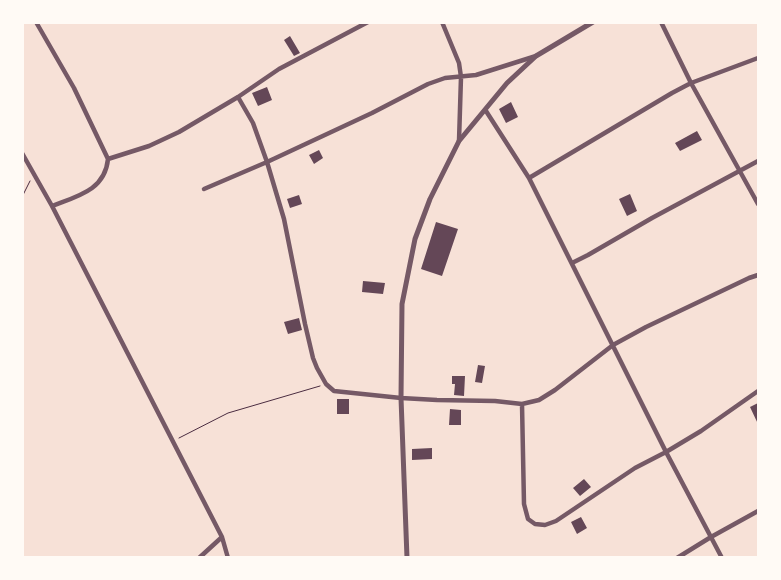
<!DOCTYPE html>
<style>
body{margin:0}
#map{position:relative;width:781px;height:580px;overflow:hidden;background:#f7e1d7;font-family:"Alegreya Sans",sans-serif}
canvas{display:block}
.frame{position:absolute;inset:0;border:24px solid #fffaf5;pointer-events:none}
</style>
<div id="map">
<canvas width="781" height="580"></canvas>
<div class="frame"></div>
</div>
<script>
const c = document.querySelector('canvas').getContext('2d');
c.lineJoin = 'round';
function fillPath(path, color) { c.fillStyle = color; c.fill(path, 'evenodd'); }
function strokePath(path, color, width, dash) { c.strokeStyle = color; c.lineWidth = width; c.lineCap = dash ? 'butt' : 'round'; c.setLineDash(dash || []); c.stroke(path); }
const building = new Path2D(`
 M 290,36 L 300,53 L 294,56 L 284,40 Z
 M 267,87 L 272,100 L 258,106 L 252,93 Z
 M 511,102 L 518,117 L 506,123 L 499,109 Z
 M 697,131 L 702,140 L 680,151 L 675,143 Z
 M 319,150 L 323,158 L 314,164 L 309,155 Z
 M 630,194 L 637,211 L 627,216 L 619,199 Z
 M 299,195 L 302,204 L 290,208 L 287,199 Z
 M 436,222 L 458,229 L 442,276 L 421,269 Z
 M 363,281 L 385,283 L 383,294 L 362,292 Z
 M 299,318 L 302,330 L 288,334 L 284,322 Z
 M 478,365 L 485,366 L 482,383 L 475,382 Z
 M 452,376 L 465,376 L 464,396 L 454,395 L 455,384 L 452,384 Z
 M 337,399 L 349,399 L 349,414 L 337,414 Z
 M 758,403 L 758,424 L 750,407 Z
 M 450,409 L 461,410 L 461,425 L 449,425 Z
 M 432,448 L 432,459 L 412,460 L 412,449 Z
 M 584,479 L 591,487 L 580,496 L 573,488 Z
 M 581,517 L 587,528 L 577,534 L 571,522 Z`);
const path = new Path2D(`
 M 22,197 L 30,181
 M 179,438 L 228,413 L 320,386`);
const minor = new Path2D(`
 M 36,22 L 74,88 L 108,159
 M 442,22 L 459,63 L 461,77 L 459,141
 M 661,22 L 691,83 L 758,204
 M 238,97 L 253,123 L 267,162 L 284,219 L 305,324 L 313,358 L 317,368 L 326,384 L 334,391 L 401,398 L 437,400 L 495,401 L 522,404 L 539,400 L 555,390 L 613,345 L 646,327 L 749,278 L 758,275
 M 486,111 L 529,178 L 666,452 L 722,558
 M 22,153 L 52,206 L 222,537 L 228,558
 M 108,159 L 149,146 L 179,132 L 238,97 L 279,69 L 368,22
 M 529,178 L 672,93 L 691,83 L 758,58
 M 204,189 L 267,162 L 372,113 L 428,84 L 445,78 L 476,75 L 536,56
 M 52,206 C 78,196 105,190 108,159
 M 572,263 L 588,255 L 652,218 L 758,161
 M 522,404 L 524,504 L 528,519 L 535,524 L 545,525 L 556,521 L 635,468 L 666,452 L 701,431 L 758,391
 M 199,558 L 222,537
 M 677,558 L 711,537 L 758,511`);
const tertiary = new Path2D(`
 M 407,558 L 401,398 L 402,304 L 415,239 L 430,199 L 459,141 L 507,83 L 536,56 L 593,22`);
fillPath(building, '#644757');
strokePath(path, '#4a2c40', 1);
strokePath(minor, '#755966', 4.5);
strokePath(tertiary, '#755966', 5);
</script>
